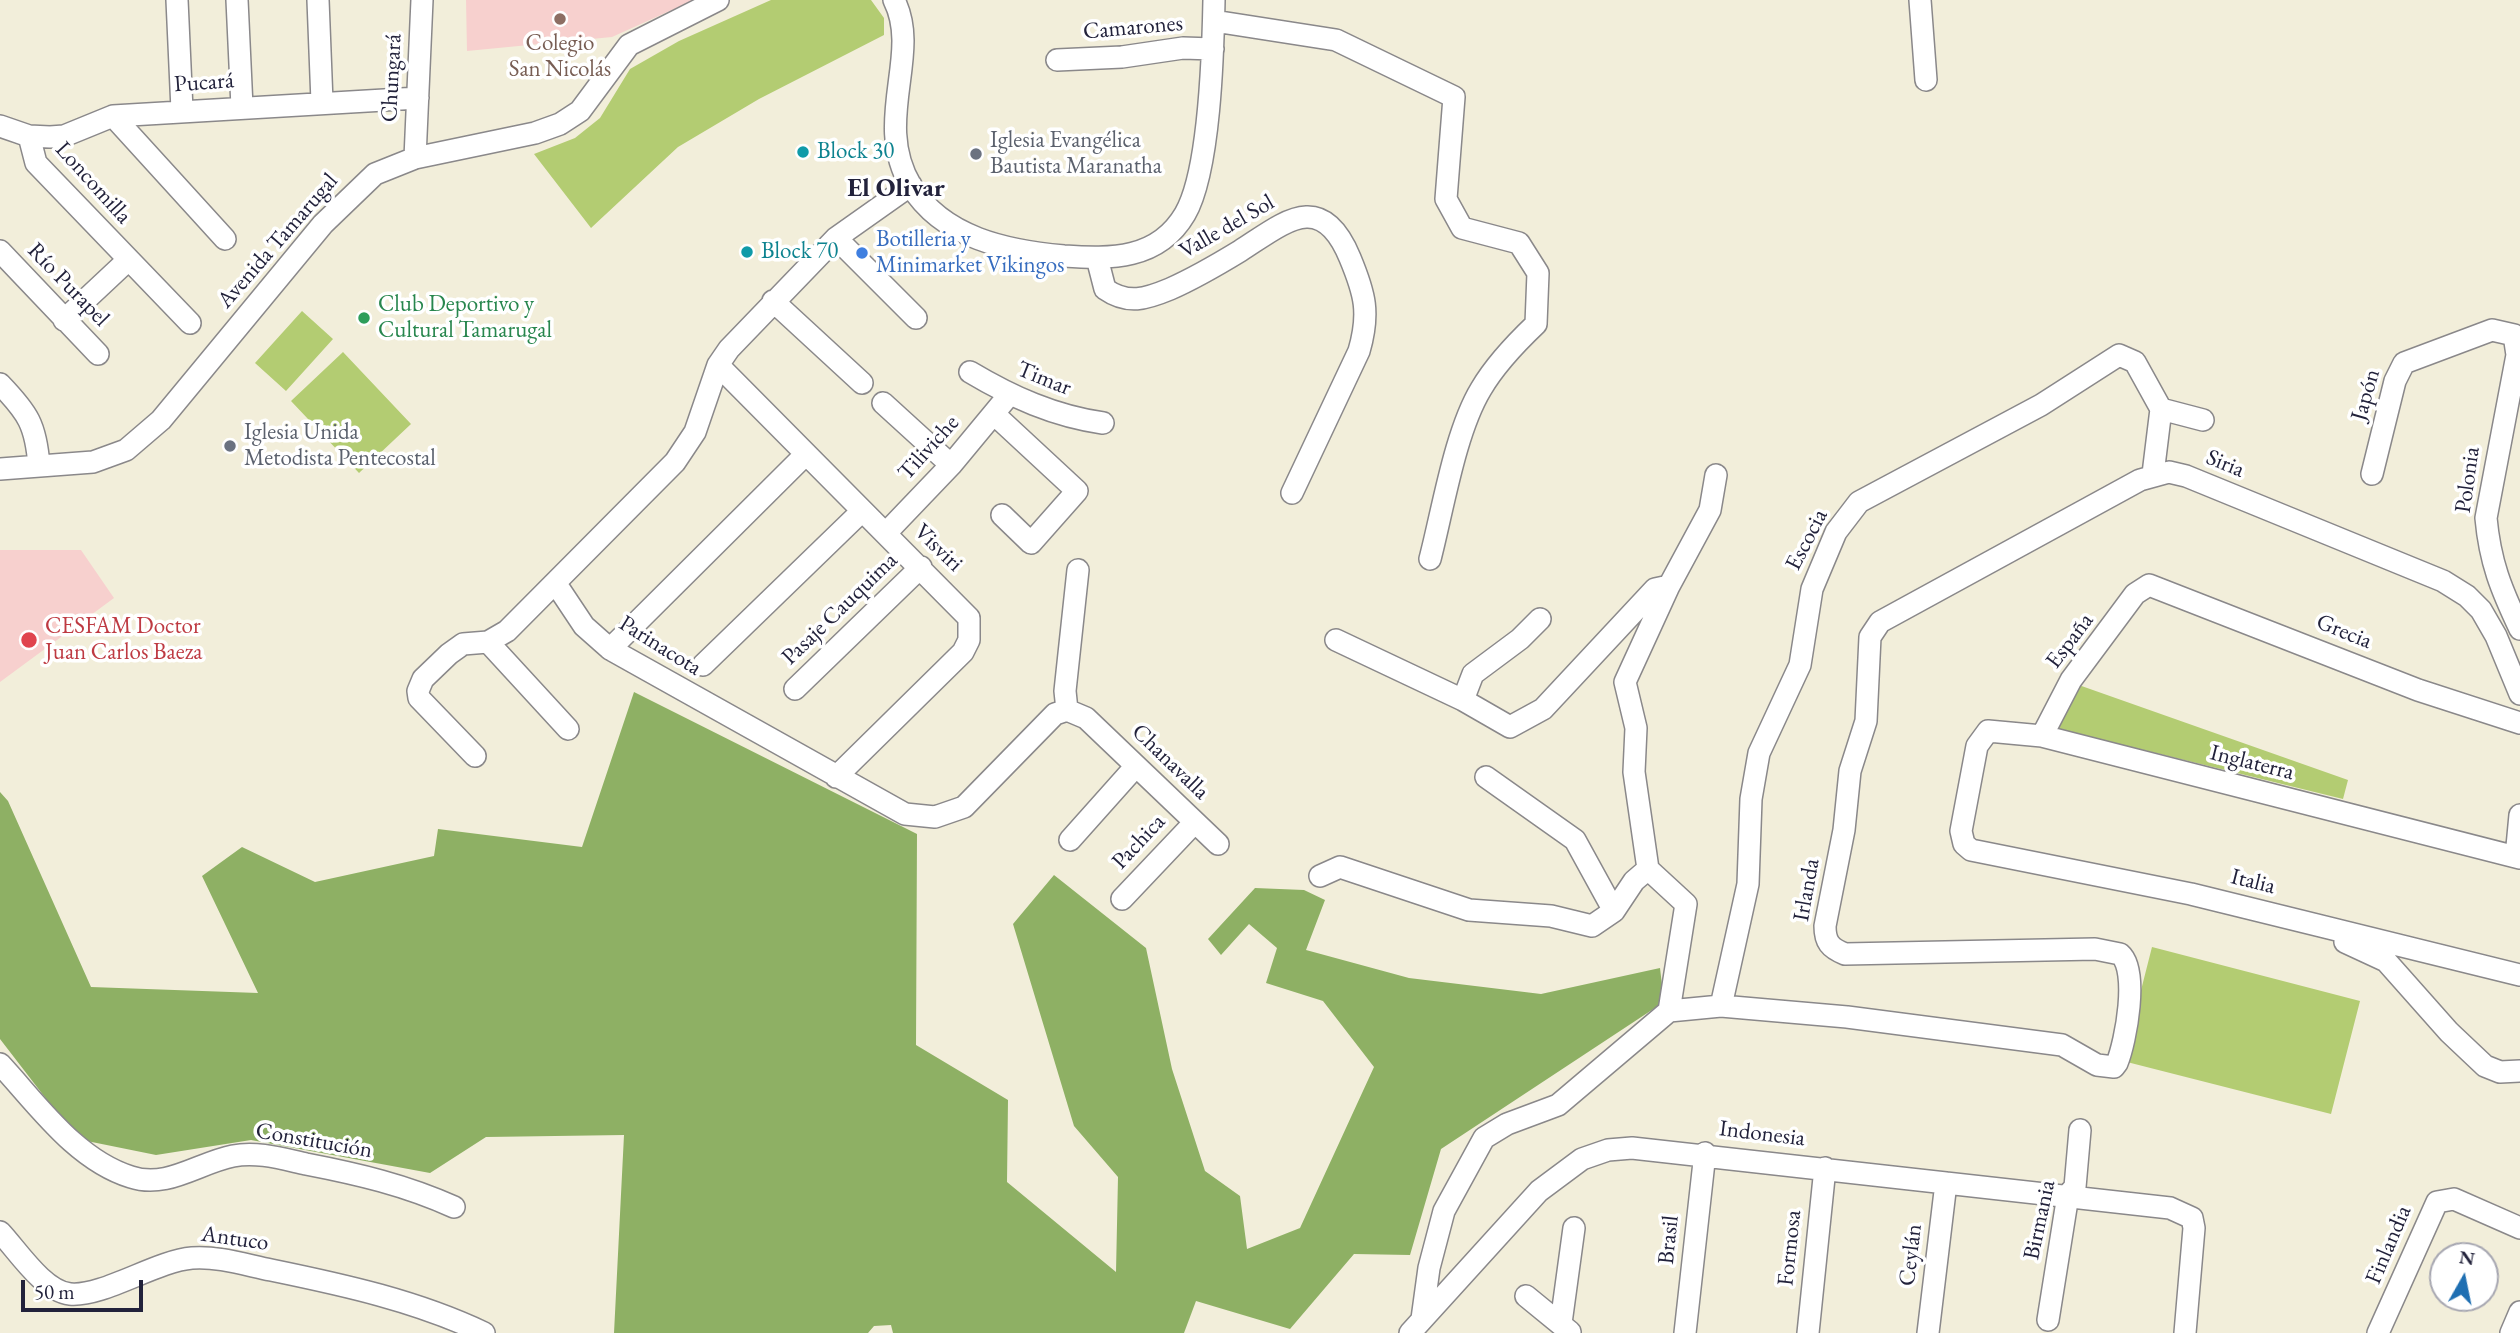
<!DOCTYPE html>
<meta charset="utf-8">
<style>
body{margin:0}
#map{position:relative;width:2520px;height:1333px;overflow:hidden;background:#f2eeda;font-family:"EB Garamond",serif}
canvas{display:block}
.north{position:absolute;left:2429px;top:1242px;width:70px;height:70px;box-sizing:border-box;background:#fff;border:2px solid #a7a7b1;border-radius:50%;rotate:9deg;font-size:19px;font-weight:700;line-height:28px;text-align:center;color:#22223b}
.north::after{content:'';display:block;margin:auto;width:24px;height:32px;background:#1f6fb2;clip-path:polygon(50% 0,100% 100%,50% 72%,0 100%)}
.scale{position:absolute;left:21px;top:1280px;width:122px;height:32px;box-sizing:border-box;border:4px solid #22223b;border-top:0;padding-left:9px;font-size:21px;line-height:24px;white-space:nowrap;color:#22223b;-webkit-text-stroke:5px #fff;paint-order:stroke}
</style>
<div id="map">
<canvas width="2520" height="1333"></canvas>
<div class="north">N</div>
<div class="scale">50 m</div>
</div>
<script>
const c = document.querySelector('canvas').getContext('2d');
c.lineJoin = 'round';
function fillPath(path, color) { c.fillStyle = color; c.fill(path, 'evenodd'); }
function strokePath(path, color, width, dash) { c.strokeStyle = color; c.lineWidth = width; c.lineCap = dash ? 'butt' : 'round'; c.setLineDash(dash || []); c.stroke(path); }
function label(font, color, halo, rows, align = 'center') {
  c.font = font + ' "EB Garamond",serif'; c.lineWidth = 7; c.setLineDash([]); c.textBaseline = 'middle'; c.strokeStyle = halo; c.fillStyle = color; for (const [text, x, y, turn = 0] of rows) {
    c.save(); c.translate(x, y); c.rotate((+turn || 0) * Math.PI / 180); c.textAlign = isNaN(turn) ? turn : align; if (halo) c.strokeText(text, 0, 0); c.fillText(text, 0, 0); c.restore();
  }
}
const built = new Path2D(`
 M 466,0 L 694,0 L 612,37 L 467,51 Z
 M 0,550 L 81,550 L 114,598 L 0,682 Z`);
const green = new Path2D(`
 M 771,0 L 871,0 L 884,18 L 884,35 L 759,99 L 678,147 L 591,228 L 534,154 L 575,138 L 600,118 L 630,69 L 679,41 Z
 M 302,311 L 333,339 L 286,391 L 255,363 Z
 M 343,352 L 411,424 L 359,473 L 291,401 Z
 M 2073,683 L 2348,780 L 2343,799 L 2050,727 Z
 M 2152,947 L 2360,1001 L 2331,1114 L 2123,1061 Z`);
const forest = new Path2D(`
 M 634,692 L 917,834 L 916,1045 L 1008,1100 L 1007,1182 L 1116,1272 L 1118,1177 L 1074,1126 L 1013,924 L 1054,875 L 1146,948 L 1172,1069 L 1205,1171 L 1240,1196 L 1247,1249 L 1300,1228 L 1374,1067 L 1323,1001 L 1266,983 L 1277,948 L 1249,924 L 1221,955 L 1208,939 L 1255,888 L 1304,890 L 1325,900 L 1306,950 L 1409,978 L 1541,994 L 1660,968 L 1664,1002 L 1441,1149 L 1410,1255 L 1354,1254 L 1290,1329 L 1196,1301 L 1184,1333 L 893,1333 L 891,1325 L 874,1326 L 868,1333 L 614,1333 L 624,1135 L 486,1137 L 430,1173 L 251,1140 L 156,1155 L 77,1139 L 0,1039 L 0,792 L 8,801 L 91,987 L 258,993 L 202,876 L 242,847 L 315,882 L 434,856 L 438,829 L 582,847 Z`);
const minor = new Path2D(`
 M 177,0 L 182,110
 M 237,0 L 242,107
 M 318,0 L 322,102
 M 894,0 C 922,55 872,121 911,186 C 943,238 1007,251 1064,256 C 1111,259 1158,260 1185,214 C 1210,171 1213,52 1214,0
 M 1920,0 L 1926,80
 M 1214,21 L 1336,40 L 1454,97 L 1446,199 L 1462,228 L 1519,243 L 1538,273 L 1536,324 C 1516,343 1495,365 1481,389 C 1455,432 1443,509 1430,559
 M 1057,60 L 1122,57 L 1183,48 L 1213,49
 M 113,116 L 225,239
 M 0,126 L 29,136 L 50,137 L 64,136 L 113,116 L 418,98
 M 29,136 L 36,163 L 190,323
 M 415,158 L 422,0
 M 836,238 L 916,318
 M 0,251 L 98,354
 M 1097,258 L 1105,289 C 1128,305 1146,299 1170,289 C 1195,278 1217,265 1240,251 C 1284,223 1321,188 1350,258 C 1365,294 1370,313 1359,351 L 1292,493
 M 773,301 L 862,383
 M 64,320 L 127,261
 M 718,365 L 969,618 L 969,640 L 963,652 L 836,777
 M 970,372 C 1012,397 1054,416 1103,423
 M 0,384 C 28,413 36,425 39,466
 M 883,403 L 951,465
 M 2161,409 L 2203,420
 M 994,414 L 1077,491 L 1031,543 L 1002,515
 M 0,469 L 93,462 L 126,450 L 161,420 L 323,224 L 375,174 L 415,158 L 535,133 L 560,124 L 580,111 L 629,45 L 718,0
 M 2372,474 L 2395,381 L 2404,363 L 2492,330 L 2514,335 L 2517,355 L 2486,518 C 2490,562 2501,589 2520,629
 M 886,533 L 951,465 L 1009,395
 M 556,584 L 584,626 L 610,649 L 905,814 L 935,817 L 964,807 L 1055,714 L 1067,710 L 1086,718 L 1218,844
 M 1669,586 L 1710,510 L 1716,475
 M 488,642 L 568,729
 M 610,649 L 805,455
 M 703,665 L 862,511
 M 795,689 L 921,567
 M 1463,700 L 1473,674 L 1520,639 L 1540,619
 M 1067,710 L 1065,691 L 1078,570
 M 2042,736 L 2071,680 L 2135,594 L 2149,585 L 2418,690 L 2520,723
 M 475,756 L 419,698 L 418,691 L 423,679 L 449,654 L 463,644 L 488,642 L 507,631 L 675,462 L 695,432 L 718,365 L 729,349 L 836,238 L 911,185
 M 1486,777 L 1575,840 L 1614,911
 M 1070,840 L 1136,766
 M 2516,857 L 2520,815
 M 2520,858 L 2042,736 L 1988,731 L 1977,746 L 1961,831 L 1964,844 L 1971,850 L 2191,894 L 2520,975
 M 1648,869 L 1686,904 L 1669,1011
 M 1320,876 L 1340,867 L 1469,910 L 1551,916 L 1592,926 L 1614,911 L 1634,881 L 1648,869 L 1634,772 L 1636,728 L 1625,682 L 1669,586 L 1655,589 L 1543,709 L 1510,727 L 1463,700 L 1336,640
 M 1122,899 L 1195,822
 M 2345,942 L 2386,961 L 2449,1032 L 2485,1066 L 2500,1072 L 2520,1071
 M 1721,1006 L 1748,884 L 1751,799 L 1759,753 L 1800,665 L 1812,589 L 1836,532 L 1859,502 L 2041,405 L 2119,355 L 2135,362 L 2161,409 L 2153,474
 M 0,1064 C 38,1105 76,1160 131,1177 C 167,1189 198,1163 233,1156 C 257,1151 283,1159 306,1164 C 358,1174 405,1185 454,1207
 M 0,1232 C 18,1251 43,1291 70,1294 C 103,1297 156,1261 192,1258 C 218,1256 246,1265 271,1270 C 344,1285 417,1301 484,1333
 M 1526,1296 L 1570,1332
 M 1422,1319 L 1429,1268 L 1444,1211 L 1484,1138 L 1507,1124 L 1558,1105 L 1669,1011 L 1721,1006 L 1847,1017 L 2062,1045 L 2097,1065 L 2114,1067 L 2117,1063 C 2126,1041 2139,970 2120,954 L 2095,949 L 1845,954 C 1830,948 1825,942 1825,926 L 1844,830 L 1850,771 L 1866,721 L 1870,637 L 1880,622 L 2140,480 L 2169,472 L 2186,476 L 2443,581 L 2467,596 L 2481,610 L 2496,636 L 2520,694
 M 2048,1320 L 2068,1195 L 2075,1187 L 2080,1130
 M 1561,1323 L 1574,1228
 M 1410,1333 L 1539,1191 L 1582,1159 L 1608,1150 L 1632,1148 L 2170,1208 L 2192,1218 L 2194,1228 L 2185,1333
 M 1685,1333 L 1705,1153
 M 1808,1333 L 1825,1168
 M 1928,1333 L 1946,1183
 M 2378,1333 L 2437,1202 L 2454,1199 L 2520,1228
 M 2511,1333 L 2520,1312`);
const markers = [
 [560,19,7,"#8d6e63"],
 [803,152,7,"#0f9aa8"],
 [976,154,7,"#6b7280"],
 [747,252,7,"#0f9aa8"],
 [862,253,7,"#3f7fe0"],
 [364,318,7,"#2e9e5b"],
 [230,446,7,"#6b7280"],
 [29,640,9,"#e0444e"]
];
const streetNames = [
 ["Camarones",1133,28,-5],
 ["Chungará",392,78,-87],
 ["Pucará",204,83,-4],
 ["Loncomilla",93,183,48],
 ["Valle del Sol",1227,227,-30],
 ["Avenida Tamarugal",278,241,-49],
 ["Río Purapel",68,285,46],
 ["Timar",1044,379,22],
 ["Japón",2366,395,-74],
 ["Tiliviche",929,448,-48],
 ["Siria",2225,464,22],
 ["Polonia",2468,480,-82],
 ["Escocia",1807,540,-63],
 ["Visviri",938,548,44],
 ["Pasaje Cauquima",840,609,-44],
 ["Grecia",2344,632,22],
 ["España",2070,641,-53],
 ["Parinacota",660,646,32],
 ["Chanavalla",1170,762,44],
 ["Inglaterra",2252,763,14],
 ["Pachica",1139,842,-47],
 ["Italia",2253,882,14],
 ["Irlanda",1807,890,-80],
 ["Indonesia",1762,1134,7],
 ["Constitución",314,1141,10],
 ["Birmania",2040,1220,-78],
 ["Antuco",235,1239,8],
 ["Brasil",1669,1240,-84],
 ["Finlandia",2389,1245,-67],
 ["Formosa",1790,1248,-84],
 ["Ceylán",1911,1255,-83]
];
const educationNames = [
 ["Colegio",560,44],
 ["San Nicolás",560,70]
];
const worshipNames = [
 ["Iglesia Evangélica",990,141],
 ["Bautista Maranatha",990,167],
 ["Iglesia Unida",244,433],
 ["Metodista Pentecostal",244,459]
];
const cultureNames = [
 ["Block 30",817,152],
 ["Block 70",761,252]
];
const shopNames = [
 ["Botilleria y",876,240],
 ["Minimarket Vikingos",876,266]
];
const leisureNames = [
 ["Club Deportivo y",378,305],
 ["Cultural Tamarugal",378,331]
];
const healthNames = [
 ["CESFAM Doctor",45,627],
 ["Juan Carlos Baeza",45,653]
];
const quarterNames = [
 ["El Olivar",896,189]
];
fillPath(built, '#f7d0ce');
fillPath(green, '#b3cc72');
fillPath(forest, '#8eb064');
strokePath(minor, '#8a888a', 24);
strokePath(minor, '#fff', 21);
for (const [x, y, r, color] of markers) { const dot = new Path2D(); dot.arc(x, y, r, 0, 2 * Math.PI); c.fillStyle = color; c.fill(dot); strokePath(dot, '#fff', 2.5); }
label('23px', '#22223b', '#fff', streetNames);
label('23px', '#785e54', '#fff', educationNames);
label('23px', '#5b616d', '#fff', worshipNames, 'left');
label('23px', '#0d838f', '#fff', cultureNames, 'left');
label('23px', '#366cbe', '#fff', shopNames, 'left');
label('23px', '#27864d', '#fff', leisureNames, 'left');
label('23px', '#be3a42', '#fff', healthNames, 'left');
label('bold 26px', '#22223b', '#fff', quarterNames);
</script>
